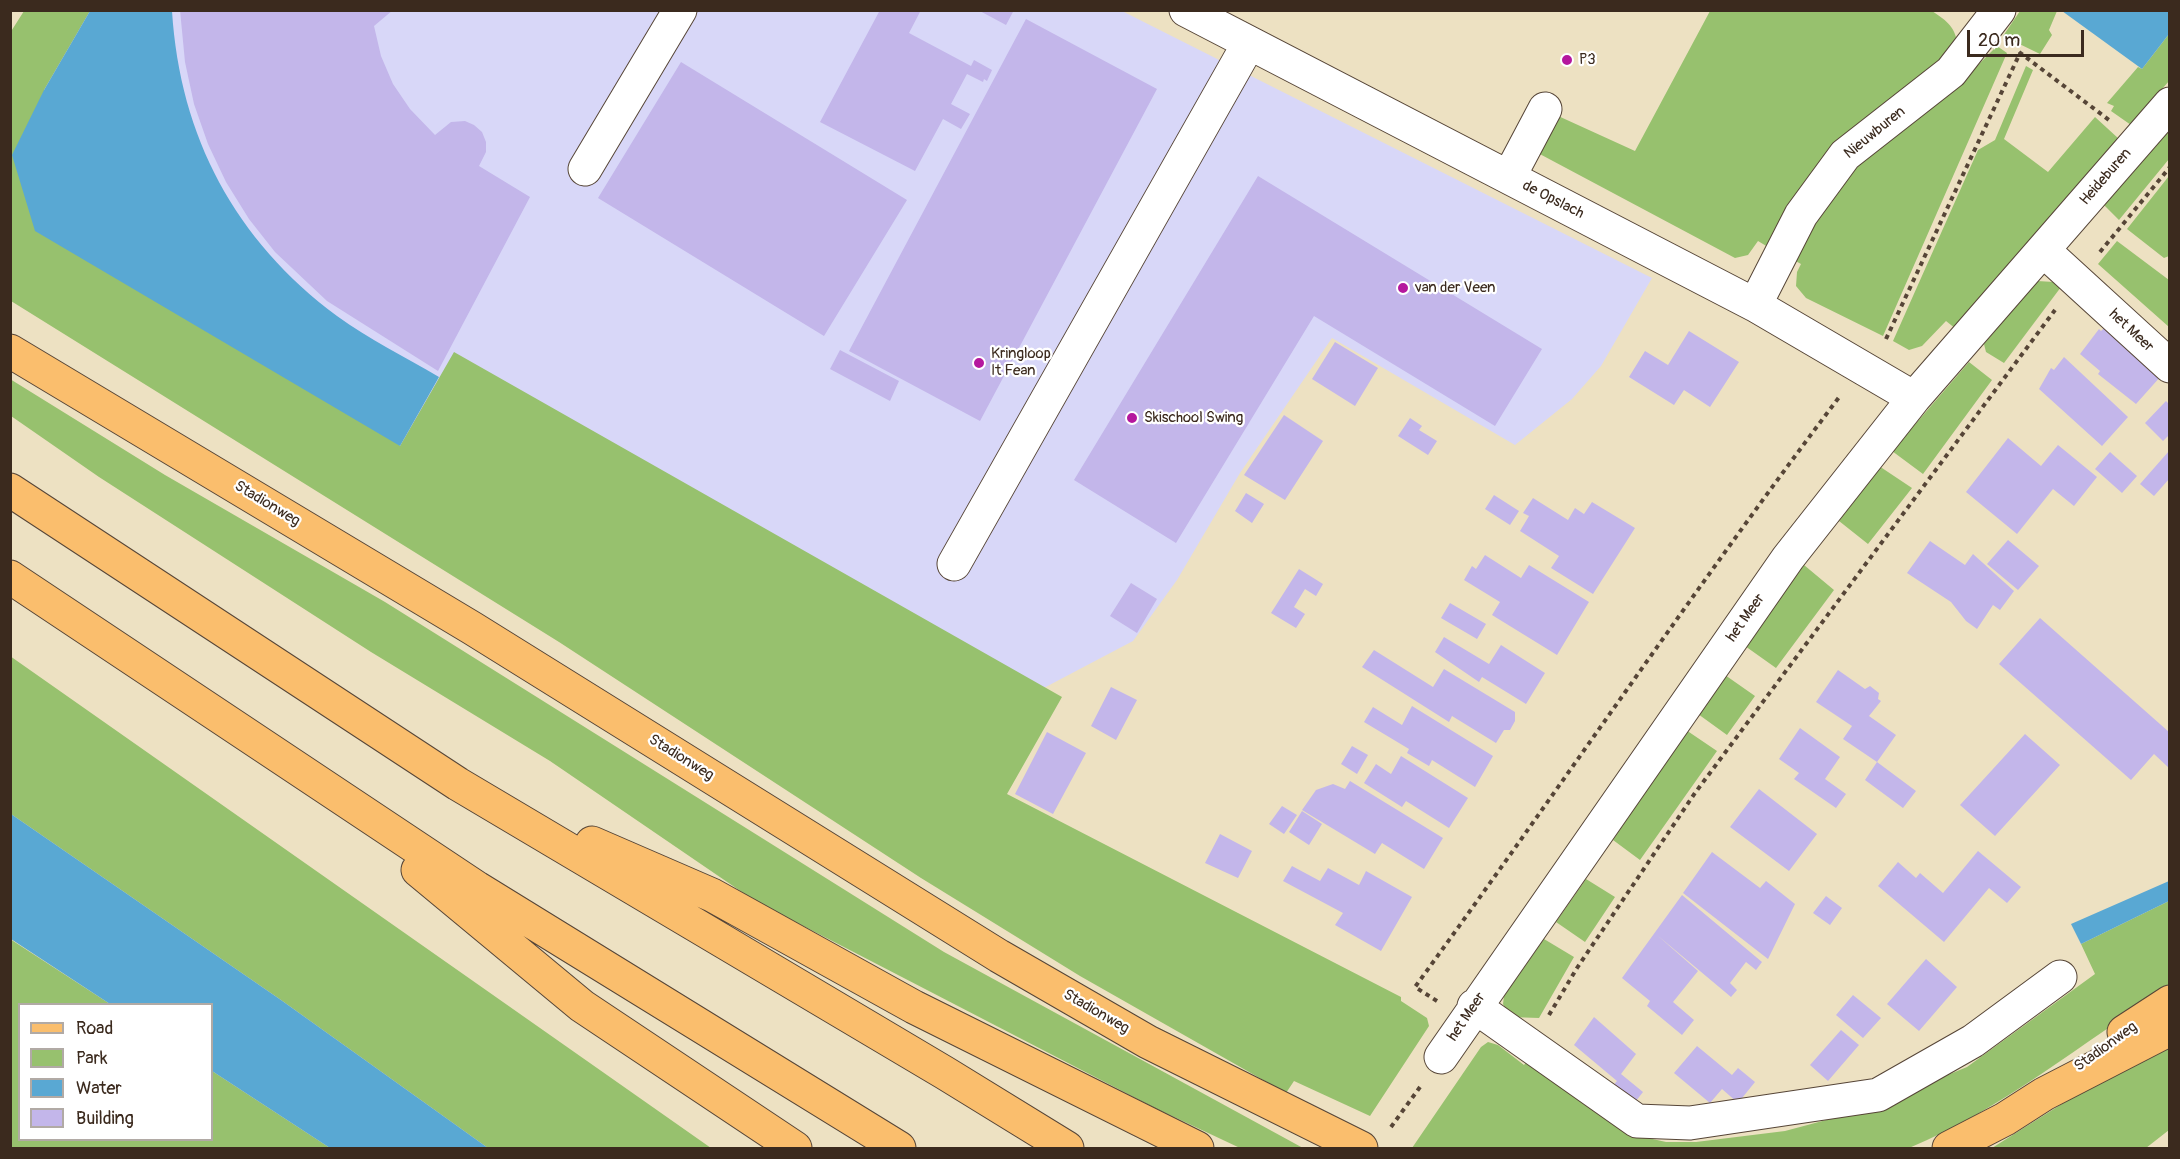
<!DOCTYPE html>
<style>
body{margin:0}
#map{position:relative;width:2180px;height:1159px;overflow:hidden;background:#ede1c2;font-family:Pangolin,sans-serif}
canvas{display:block}
.frame{position:absolute;inset:0;border:12px solid #3b2a1e;pointer-events:none}
.legend{position:absolute;left:18px;top:1003px;width:195px;height:138px;box-sizing:border-box;background:#fff;border:2px solid #b1aaa5;margin:0;padding:8px 10px;list-style:none;font-size:18px;color:#3b2a1e}
.legend li{display:flex;align-items:center;gap:12px;height:30px}
.legend b{width:30px;border:2px solid #b1aaa5}
.scale{position:absolute;left:1967px;top:30px;width:117px;height:27px;box-sizing:border-box;border:3px solid #3b2a1e;border-top:0;padding-left:8px;font-size:18px;line-height:21px;white-space:nowrap;color:#3b2a1e;-webkit-text-stroke:4px #fff;paint-order:stroke}
</style>
<div id="map">
<canvas width="2180" height="1159"></canvas>
<div class="frame"></div>
<ul class="legend">
<li><b style="height:8px;background:#fabe6d"></b>Road</li>
<li><b style="height:16px;background:#97c16e"></b>Park</li>
<li><b style="height:16px;background:#59a8d3"></b>Water</li>
<li><b style="height:16px;background:#c3b6ea"></b>Building</li>
</ul>
<div class="scale">20 m</div>
</div>
<script>
const c = document.querySelector('canvas').getContext('2d');
c.lineJoin = 'round';
function fillPath(path, color) { c.fillStyle = color; c.fill(path, 'evenodd'); }
function strokePath(path, color, width, dash) { c.strokeStyle = color; c.lineWidth = width; c.lineCap = dash ? 'butt' : 'round'; c.setLineDash(dash || []); c.stroke(path); }
function label(font, color, halo, rows, align = 'center') {
  c.font = font + ' Pangolin,sans-serif'; c.lineWidth = 4.5; c.setLineDash([]); c.textBaseline = 'middle'; c.strokeStyle = halo; c.fillStyle = color; for (const [text, x, y, turn = 0] of rows) {
    c.save(); c.translate(x, y); c.rotate((+turn || 0) * Math.PI / 180); c.textAlign = isNaN(turn) ? turn : align; if (halo) c.strokeText(text, 0, 0); c.fillText(text, 0, 0); c.restore();
  }
}
const built = new Path2D(`
 M 63,10 L 1122,11 L 1652,278 L 1601,366 L 1572,399 L 1515,445 L 1332,338 L 1240,473 L 1177,580 L 1133,641 L 1002,710 L 397,436 Z`);
const green = new Path2D(`
 M 24,11 L 90,11 L 44,90 L 400,446 L 454,352 L 1062,697 L 1007,794 L 1401,997 L 1401,1001 L 1427,1018 L 1429,1026 L 1370,1116 L 1294,1081 L 1286,1093 L 1080,976 L 921,878 L 559,642 L 11,301 L 10,33 Z
 M 1710,11 L 1932,11 C 1944,19 1955,26 1957,42 L 1768,247 L 1758,241 L 1748,255 L 1735,258 L 1536,152 L 1556,115 L 1635,151 Z
 M 2020,11 L 2057,11 L 2049,30 L 2052,35 L 2040,54 L 2003,36 Z
 M 2169,34 L 2169,81 L 2131,125 L 2111,111 L 2114,106 L 2107,103 L 2138,67 L 2142,69 Z
 M 1997,46 L 2007,53 L 1883,336 L 1806,298 L 1796,286 L 1797,272 L 1801,264 L 1792,259 L 1817,215 L 1859,161 L 1966,77 Z
 M 2026,66 L 2033,70 L 2004,139 L 2048,172 L 2095,117 L 2119,139 L 1956,329 L 1946,321 L 1922,346 L 1909,350 L 1893,341 L 1978,150 L 1995,140 Z
 M 2169,126 L 2169,159 L 2119,220 L 2104,205 Z
 M 2169,176 L 2169,256 L 2164,258 L 2127,229 Z
 M 2117,241 L 2169,280 L 2169,327 L 2098,264 Z
 M 2037,281 L 2054,282 L 2061,287 L 2004,363 L 1986,352 L 1984,344 Z
 M 1969,362 L 1992,380 L 1923,474 L 1892,451 Z
 M 10,379 L 165,475 L 385,602 L 944,952 L 1303,1148 L 1240,1148 L 1155,1108 L 755,901 L 550,761 L 371,652 L 99,477 L 11,416 Z
 M 1879,466 L 1912,488 L 1868,544 L 1839,521 Z
 M 1804,565 L 1834,590 L 1776,668 L 1745,646 Z
 M 10,656 L 711,1148 L 488,1148 L 281,1000 L 11,814 Z
 M 1725,675 L 1755,696 L 1727,735 L 1698,714 Z
 M 1686,730 L 1717,751 L 1640,860 L 1613,840 Z
 M 1586,879 L 1615,897 L 1585,942 L 1556,922 Z
 M 2169,901 L 2169,989 C 2082,1041 2004,1109 1909,1148 L 1412,1148 L 1481,1047 L 1488,1042 L 1498,1045 L 1524,1065 L 1528,1060 L 1632,1133 L 1648,1138 L 1666,1142 L 1696,1142 L 1785,1131 L 1860,1111 L 1967,1067 L 2095,974 L 2081,944 Z
 M 10,939 L 110,1004 L 20,1004 L 20,1140 L 212,1140 L 212,1071 L 330,1148 L 11,1148 Z
 M 1544,939 L 1574,957 L 1539,1018 L 1510,1017 L 1503,1004 L 1504,996 Z
 M 2169,1045 L 2169,1130 L 2146,1148 L 1992,1148 L 2122,1066 Z`);
const water = new Path2D(`
 M 90,11 L 172,11 C 180,137 235,240 337,316 C 369,339 405,357 439,377 L 400,446 L 35,231 L 12,155 L 44,90 Z
 M 2062,11 L 2169,11 L 2169,34 L 2142,69 Z
 M 11,814 L 281,1000 L 488,1148 L 330,1148 L 212,1071 L 212,1004 L 110,1004 L 11,939 Z
 M 2169,881 L 2169,901 L 2081,944 L 2071,924 Z`);
const building = new Path2D(`
 M 180,10 L 393,10 L 374,26 L 381,56 L 393,84 L 410,109 L 435,135 L 451,122 L 465,121 L 474,125 L 482,132 L 486,142 L 486,152 L 479,166 L 530,197 L 438,371 L 327,301 L 275,252 L 249,219 L 226,182 L 208,144 L 194,104 L 185,62 Z
 M 880,10 L 921,10 L 909,33 L 971,66 L 974,60 L 992,70 L 987,81 L 984,79 L 983,82 L 967,74 L 951,104 L 970,114 L 961,129 L 943,119 L 915,171 L 820,122 Z
 M 978,10 L 1014,10 L 1006,25 Z
 M 1026,19 L 1157,89 L 980,421 L 849,351 Z
 M 681,62 L 907,200 L 824,336 L 598,198 Z
 M 1258,176 L 1542,349 L 1495,426 L 1314,316 L 1176,543 L 1074,480 Z
 M 2104,328 L 2123,346 L 2125,343 L 2161,376 L 2136,404 L 2098,374 L 2100,371 L 2080,354 L 2099,329 L 2101,331 Z
 M 1689,331 L 1739,362 L 1710,407 L 1684,390 L 1674,405 L 1629,377 L 1645,351 L 1668,365 Z
 M 1335,342 L 1378,368 L 1355,406 L 1312,379 Z
 M 840,350 L 899,381 L 890,401 L 830,369 Z
 M 2064,357 L 2128,417 L 2102,446 L 2039,389 L 2051,368 L 2054,370 Z
 M 2166,401 L 2169,404 L 2169,435 L 2163,441 L 2145,423 Z
 M 1284,415 L 1323,441 L 1285,500 L 1244,475 Z
 M 1410,418 L 1422,426 L 1419,430 L 1437,441 L 1428,455 L 1398,436 Z
 M 2008,438 L 2041,466 L 2058,445 L 2097,477 L 2074,506 L 2053,489 L 2017,534 L 1966,492 Z
 M 2169,451 L 2169,479 L 2154,496 L 2140,484 Z
 M 2110,452 L 2137,476 L 2122,493 L 2095,469 Z
 M 1246,493 L 1264,504 L 1252,523 L 1235,511 Z
 M 1494,495 L 1519,511 L 1510,525 L 1485,509 Z
 M 1533,498 L 1568,520 L 1575,508 L 1584,514 L 1592,502 L 1635,528 L 1593,594 L 1551,568 L 1559,556 L 1520,531 L 1529,516 L 1523,513 Z
 M 2008,540 L 2039,566 L 2018,590 L 1987,564 Z
 M 1930,541 L 1965,565 L 1973,554 L 2014,591 L 2000,610 L 1993,605 L 1977,629 L 1966,621 L 1951,602 L 1907,573 Z
 M 1485,555 L 1521,578 L 1529,565 L 1589,602 L 1557,655 L 1492,615 L 1500,602 L 1464,580 L 1472,566 L 1476,569 Z
 M 1299,569 L 1323,584 L 1316,596 L 1305,589 L 1294,607 L 1305,614 L 1296,628 L 1271,613 Z
 M 1131,583 L 1157,599 L 1137,633 L 1110,616 Z
 M 1450,603 L 1486,624 L 1477,639 L 1441,618 Z
 M 2040,618 L 2169,732 L 2169,768 L 2154,754 L 2131,780 L 1999,664 Z
 M 1444,637 L 1489,664 L 1501,645 L 1545,673 L 1526,704 L 1482,677 L 1479,682 L 1435,652 Z
 M 1374,650 L 1433,687 L 1444,669 L 1515,712 L 1515,721 L 1510,730 L 1504,730 L 1496,743 L 1452,716 L 1449,722 L 1362,667 Z
 M 1838,670 L 1865,689 L 1870,686 L 1879,693 L 1878,699 L 1881,701 L 1869,716 L 1896,735 L 1877,762 L 1843,739 L 1852,726 L 1816,702 Z
 M 1111,687 L 1137,700 L 1116,740 L 1091,726 Z
 M 1412,706 L 1493,756 L 1475,787 L 1432,760 L 1429,766 L 1407,753 L 1409,749 L 1364,722 L 1373,707 L 1402,725 Z
 M 1800,728 L 1840,757 L 1825,779 L 1846,794 L 1836,808 L 1794,779 L 1799,773 L 1779,759 Z
 M 1047,732 L 1086,753 L 1053,814 L 1015,794 Z
 M 2025,734 L 2060,765 L 1995,836 L 1960,805 Z
 M 1352,746 L 1368,755 L 1357,774 L 1341,764 Z
 M 1401,756 L 1468,798 L 1449,828 L 1406,801 L 1402,807 L 1364,783 L 1376,764 L 1391,774 Z
 M 1877,762 L 1916,791 L 1903,808 L 1865,780 Z
 M 1350,781 L 1443,838 L 1424,869 L 1382,843 L 1375,854 L 1302,810 L 1316,790 L 1333,784 L 1345,789 Z
 M 1759,789 L 1817,834 L 1789,871 L 1730,827 Z
 M 1282,806 L 1297,815 L 1284,834 L 1269,824 Z
 M 1302,811 L 1322,824 L 1309,845 L 1289,832 Z
 M 1220,834 L 1252,851 L 1238,878 L 1205,863 Z
 M 1978,851 L 2021,887 L 2007,903 L 1989,888 L 1944,942 L 1878,886 L 1898,862 L 1916,878 L 1920,873 L 1943,893 Z
 M 1712,852 L 1760,888 L 1766,881 L 1795,904 L 1768,959 L 1683,893 Z
 M 1292,866 L 1320,881 L 1328,868 L 1359,885 L 1366,871 L 1412,897 L 1381,951 L 1335,925 L 1343,913 L 1283,881 Z
 M 1682,895 L 1762,962 L 1756,970 L 1746,962 L 1730,983 L 1737,990 L 1731,997 L 1657,935 L 1698,971 L 1673,1002 L 1694,1020 L 1682,1035 L 1647,1006 L 1650,1001 L 1622,978 Z
 M 1826,896 L 1842,908 L 1830,925 L 1813,913 Z
 M 1926,959 L 1957,987 L 1919,1031 L 1887,1004 Z
 M 1853,995 L 1881,1018 L 1863,1038 L 1836,1015 Z
 M 1594,1017 L 1636,1054 L 1621,1074 L 1643,1092 L 1632,1106 L 1609,1090 L 1617,1081 L 1574,1045 Z
 M 1841,1030 L 1859,1045 L 1828,1081 L 1810,1065 Z
 M 1697,1046 L 1732,1075 L 1738,1068 L 1755,1082 L 1738,1103 L 1722,1089 L 1710,1103 L 1674,1073 Z`);
const path = new Path2D(`
 M 2019,52 L 2109,120
 M 2100,252 L 2170,167
 M 1886,339 L 2020,53
 M 1437,1001 L 1415,987 C 1558,791 1694,589 1840,396
 M 1549,1015 L 1577,968 L 1695,793 L 2055,310
 M 1391,1127 L 1420,1087`);
const minor = new Path2D(`
 M 1186,10 L 1755,305 L 1914,398
 M 585,169 L 680,10
 M 1509,177 L 1545,109
 M 2043,250 L 2170,366
 M 1755,305 L 1801,215 L 1845,155 L 1951,72 L 1999,10
 M 954,564 L 1249,43
 M 1474,1006 L 1637,1121 L 1690,1123 L 1878,1095 L 1973,1041 L 2060,977
 M 1441,1057 L 1788,558 L 1914,398 L 2170,104`);
const major = new Path2D(`
 M 10,351 L 472,628 L 999,956 L 1148,1042 L 1361,1148
 M 2124,1032 L 2170,1002
 M 1949,1148 L 2005,1119 L 2044,1094 L 2170,1029`);
const highway = new Path2D(`
 M 10,490 L 458,784 L 945,1073 L 1067,1148
 M 10,577 L 477,888 L 899,1148
 M 592,843 L 712,895 L 914,1007 L 1197,1148
 M 418,870 L 582,1006 L 795,1148`);
const markers = [
 [1567,60,6,"#b5179e"],
 [1403,288,6,"#b5179e"],
 [979,363,6,"#b5179e"],
 [1132,418,6,"#b5179e"]
];
const poiNames = [
 ["P3",1579,60],
 ["van der Veen",1415,288],
 ["Kringloop",991,354],
 ["It Fean",991,371],
 ["Skischool Swing",1144,418]
];
const streetNames = [
 ["Nieuwburen",1875,133,-39],
 ["Heideburen",2106,177,-49],
 ["de Opslach",1553,200,27],
 ["het Meer",2131,331,43],
 ["Stadionweg",267,504,31],
 ["het Meer",1746,618,-55],
 ["Stadionweg",681,758,32],
 ["Stadionweg",1096,1012,30],
 ["het Meer",1467,1017,-56],
 ["Stadionweg",2106,1047,-36]
];
fillPath(built, '#d8d7f8');
fillPath(green, '#97c16e');
fillPath(water, '#59a8d3');
fillPath(building, '#c3b6ea');
strokePath(minor, '#564537', 35);
strokePath(major, '#564537', 35);
strokePath(highway, '#564537', 35);
strokePath(path, '#564537', 4, [4.5, 4.5]);
strokePath(minor, '#fff', 33);
strokePath(major, '#fabe6d', 33);
strokePath(highway, '#fabe6d', 33);
for (const [x, y, r, color] of markers) { const dot = new Path2D(); dot.arc(x, y, r, 0, 2 * Math.PI); c.fillStyle = color; c.fill(dot); strokePath(dot, '#fff', 2); }
label('15px', '#3b2a1e', '#fff', poiNames, 'left');
label('15px', '#3b2a1e', '#fff', streetNames);
</script>
